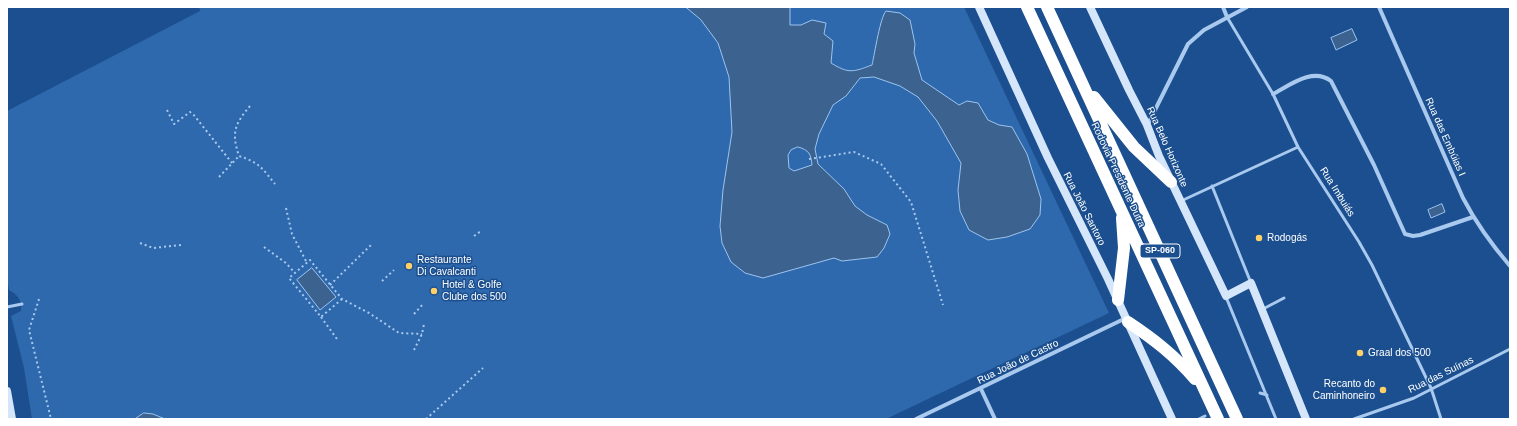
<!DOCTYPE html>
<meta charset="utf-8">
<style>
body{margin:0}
#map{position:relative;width:1517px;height:426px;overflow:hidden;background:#1b4f8f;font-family:Arial,sans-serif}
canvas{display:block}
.frame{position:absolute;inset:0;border:8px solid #fff;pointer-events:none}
</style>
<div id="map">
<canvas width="1517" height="426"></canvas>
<div class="frame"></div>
</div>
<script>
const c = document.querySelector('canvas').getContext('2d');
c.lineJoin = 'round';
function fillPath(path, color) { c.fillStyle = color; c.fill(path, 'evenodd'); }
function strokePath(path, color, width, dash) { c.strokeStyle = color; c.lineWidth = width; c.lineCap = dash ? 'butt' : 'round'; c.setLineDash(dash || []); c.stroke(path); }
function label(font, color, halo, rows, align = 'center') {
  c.font = font + ' Arial,sans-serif'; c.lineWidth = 3; c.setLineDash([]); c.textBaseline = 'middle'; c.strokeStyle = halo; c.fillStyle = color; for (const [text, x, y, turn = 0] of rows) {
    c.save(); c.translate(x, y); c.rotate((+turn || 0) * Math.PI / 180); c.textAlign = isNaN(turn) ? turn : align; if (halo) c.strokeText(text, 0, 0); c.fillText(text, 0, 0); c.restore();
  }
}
const green = new Path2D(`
 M 199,7 L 964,7 L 1109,313 L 886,419 L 32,419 L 24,368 L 11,316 L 21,311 C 22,300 18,295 9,290 L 7,278 L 7,111 L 200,11 Z`);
const water = new Path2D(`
 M 686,7 L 790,7 L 790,25 L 801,25 L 812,20 L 826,23 L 824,34 L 833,41 L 831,63 C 849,74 853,72 872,65 C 875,52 880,18 886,11 L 900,13 L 910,20 L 915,44 L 914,53 L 922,80 L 959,105 L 967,101 L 978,103 L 988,120 L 999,125 L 1012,127 L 1027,154 L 1041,199 L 1040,215 L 1030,229 L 1007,237 L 988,240 L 969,230 L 960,211 L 958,190 L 961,163 L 937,121 L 918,97 L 900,86 L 874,77 L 860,78 L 846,96 L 833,105 L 819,134 L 815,149 L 818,164 L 844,189 L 855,206 L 867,215 L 887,225 L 890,234 L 884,248 L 877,257 L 842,261 L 834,258 L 763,278 L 745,273 L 731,262 L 722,243 L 720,226 L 723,190 L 732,132 L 729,77 L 718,43 L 701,20 ZM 798,147 C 809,150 811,154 812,165 L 794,171 L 789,168 L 788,155 L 791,150 Z
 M 1352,29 L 1357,40 L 1336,50 L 1331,38 Z
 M 1442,204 L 1445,212 L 1431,218 L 1428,210 Z
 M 312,268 L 336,297 L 320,310 L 297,280 Z
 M 144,413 L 153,414 L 165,419 L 135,419 Z`);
const path = new Path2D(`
 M 250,106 C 235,124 231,132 239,156 C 260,163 262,168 275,184
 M 167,110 L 174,124 L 190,112 L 193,114 L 232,163
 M 809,159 L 854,152 L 881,164 L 911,202 L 943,305
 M 219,177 L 239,156
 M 286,208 L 292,234 L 307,263
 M 474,236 L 481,231
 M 140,243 L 153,248 L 181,245
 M 264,247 L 286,263 L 295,273
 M 382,281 L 394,270
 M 330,285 L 371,245
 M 39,299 L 29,330 L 51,419
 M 342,299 L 321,317 L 289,278 L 310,260 L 342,299 L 369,313 L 399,333 L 422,334
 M 414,314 L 423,304
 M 321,317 L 337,339
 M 414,350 L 422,334 L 424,324
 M 426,419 L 483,368`);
const lane = new Path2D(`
 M 1227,17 L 1273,94 L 1298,147 L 1359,242 L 1372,265 L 1431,388 L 1441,419
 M 1212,186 L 1251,283
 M 1181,201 L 1298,147
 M 1226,297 L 1276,419
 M 7,307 L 22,304
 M 1263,309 L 1284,298
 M 1260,393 L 1267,395
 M 1199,419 L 1205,416
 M 1354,419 L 1414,398 L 1510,349`);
const street = new Path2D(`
 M 1223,7 L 1227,17
 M 1379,7 L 1463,198 C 1476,223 1492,245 1510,266
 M 1273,94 C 1290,85 1313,67 1331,81 L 1374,165 L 1405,234 L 1413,236 L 1420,235 L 1473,217
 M 1148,124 L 1188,44 L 1204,30 L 1247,7
 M 981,389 L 995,419
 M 916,419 L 1126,318`);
const secondary = new Path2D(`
 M 979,7 L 1048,158 L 1108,279 L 1172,419
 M 1090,7 L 1129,90 L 1147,125 L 1159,156 L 1226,296 L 1251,283 L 1306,419
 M 7,391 L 12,419`);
const highway = new Path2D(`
 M 1027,7 L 1218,419
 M 1047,7 L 1237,419
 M 1094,97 L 1134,147 L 1171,182
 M 1118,300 L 1124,248 L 1122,218
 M 1128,322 C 1155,340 1174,355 1195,379`);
const markers = [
 [1259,238,4,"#ffd166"],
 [409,266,4,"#ffd166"],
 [434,291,4,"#ffd166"],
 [1360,353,4,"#ffd166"],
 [1383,390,4,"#ffd166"]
];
const shields = [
 [1160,251,40]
];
const shieldNames = [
 ["SP-060",1160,251]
];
const streetNames = [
 ["Rua das Embúias I",1445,137,66],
 ["Rua Belo Horizonte",1167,147,66],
 ["Rodovia Presidente Dutra",1118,175,65],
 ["Rua Imbuiás",1337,192,58],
 ["Rua João Santoro",1084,209,63],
 ["Rua João de Castro",1018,362,-26],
 ["Rua das Suínas",1441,375,-26]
];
const poiNames = [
 ["Rodogás",1267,238],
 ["Restaurante",417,260],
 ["Di Cavalcanti",417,272],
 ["Hotel & Golfe",442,285],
 ["Clube dos 500",442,297],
 ["Graal dos 500",1368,353],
 ["Recanto do",1375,384,"right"],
 ["Caminhoneiro",1375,396,"right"]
];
fillPath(green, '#2e69ad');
fillPath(water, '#3c6290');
strokePath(water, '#9cc4f0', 1);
strokePath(path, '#a9c9ee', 2, [2, 3]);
strokePath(lane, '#a9c9ee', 3);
strokePath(street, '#a9c9ee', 4);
strokePath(secondary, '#d6e6fa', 8);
strokePath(highway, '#fff', 12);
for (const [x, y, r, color] of markers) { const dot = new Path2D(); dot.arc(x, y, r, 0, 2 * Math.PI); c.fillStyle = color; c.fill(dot); strokePath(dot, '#1b4f8f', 1.5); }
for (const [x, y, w] of shields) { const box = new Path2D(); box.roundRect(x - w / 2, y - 7, w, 14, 3); c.fillStyle = '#1b4f8f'; c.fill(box); strokePath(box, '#fff', 1); }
label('bold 9px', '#fff', null, shieldNames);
label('10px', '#fff', '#1b4f8f', streetNames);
label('10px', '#fff', '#1b4f8f', poiNames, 'left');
</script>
